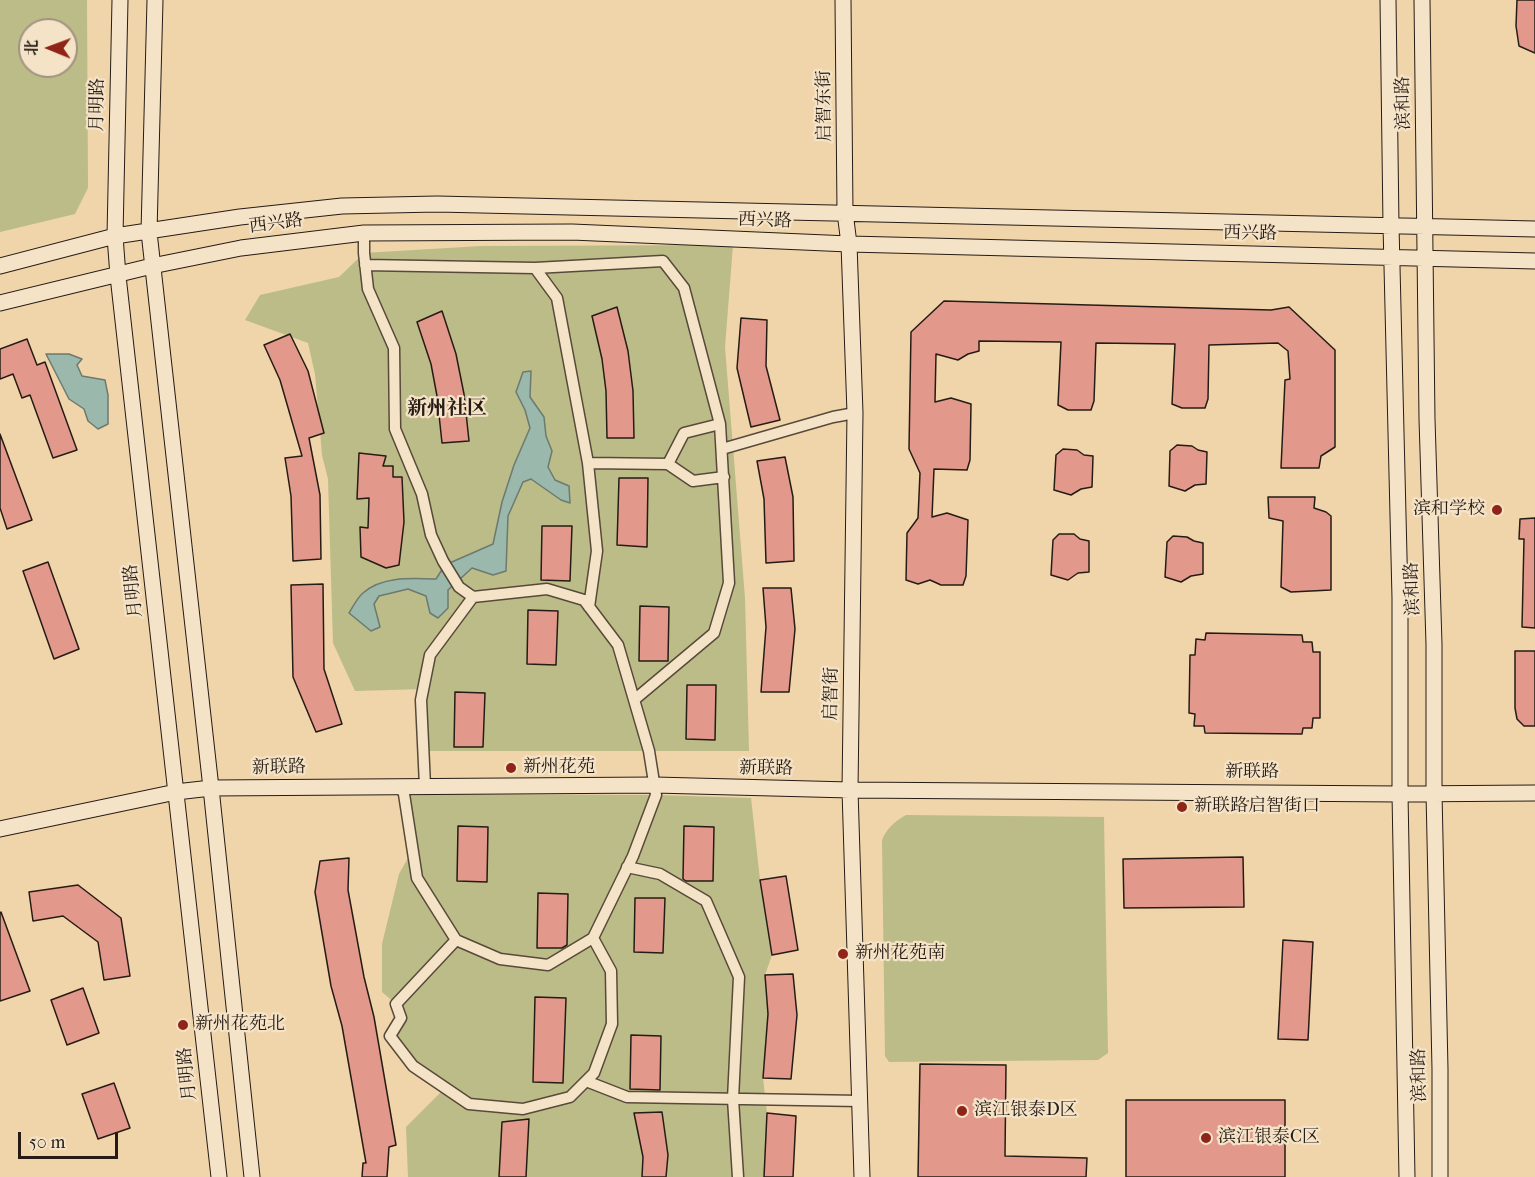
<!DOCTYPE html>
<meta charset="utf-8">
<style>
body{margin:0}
#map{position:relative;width:1535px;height:1177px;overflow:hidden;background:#f0d4aa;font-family:"IM FELL French Canon","Noto Serif SC",serif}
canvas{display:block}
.north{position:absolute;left:18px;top:18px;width:60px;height:60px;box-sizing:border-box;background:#f5e3c8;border:2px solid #a29380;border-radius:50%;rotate:271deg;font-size:16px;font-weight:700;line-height:24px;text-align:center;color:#261c15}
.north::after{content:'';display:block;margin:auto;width:21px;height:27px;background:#8f2418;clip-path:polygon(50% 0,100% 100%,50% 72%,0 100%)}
.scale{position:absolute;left:18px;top:1132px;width:100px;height:27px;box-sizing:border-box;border:3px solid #261c15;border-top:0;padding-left:8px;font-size:18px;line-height:21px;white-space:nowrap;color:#261c15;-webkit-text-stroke:4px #f5e3c8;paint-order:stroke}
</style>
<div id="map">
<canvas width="1535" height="1177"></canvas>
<div class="north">北</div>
<div class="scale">50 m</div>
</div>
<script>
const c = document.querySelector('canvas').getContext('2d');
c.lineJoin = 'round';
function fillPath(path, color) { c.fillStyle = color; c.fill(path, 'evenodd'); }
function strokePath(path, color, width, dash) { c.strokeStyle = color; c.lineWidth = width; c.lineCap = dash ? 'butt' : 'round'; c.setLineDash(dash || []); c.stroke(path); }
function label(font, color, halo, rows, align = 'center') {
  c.font = font + ' "IM FELL French Canon","Noto Serif SC",serif'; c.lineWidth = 4.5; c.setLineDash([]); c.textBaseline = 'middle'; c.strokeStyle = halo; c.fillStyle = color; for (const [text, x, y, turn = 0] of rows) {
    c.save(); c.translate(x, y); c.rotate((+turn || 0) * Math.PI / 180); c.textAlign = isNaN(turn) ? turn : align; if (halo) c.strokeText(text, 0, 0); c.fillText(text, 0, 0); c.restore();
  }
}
const green = new Path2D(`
 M 0,0 L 87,0 L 88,188 L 75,214 L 0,232 ZM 30,30 L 66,30 L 66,66 L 30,66 Z
 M 733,245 L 725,347 L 745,598 L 749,751 L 424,751 L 424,689 L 355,691 L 333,643 L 328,479 L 322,455 L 315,374 L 308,343 L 245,320 L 260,295 L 339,277 L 364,253 L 481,246 Z
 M 404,794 L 656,795 L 751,798 L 760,880 L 772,955 L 765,975 L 768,1014 L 763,1078 L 767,1113 L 764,1177 L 408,1177 L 406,1127 L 445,1088 L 413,1066 L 390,1036 L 401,1018 L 396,1004 L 382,992 L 382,944 L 399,874 L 413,849 Z
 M 906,815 L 1104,817 L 1108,1053 L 1098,1060 L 889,1062 L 885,1056 L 882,840 C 887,828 894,822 906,815 Z`);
const water = new Path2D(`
 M 46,354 L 69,354 L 82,359 L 77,365 L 82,376 L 105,380 L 108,395 L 108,424 L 98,429 L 88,421 L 84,409 L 69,399 Z
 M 531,371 L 530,397 L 544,417 L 546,436 L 552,451 L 548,467 L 555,480 L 569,486 L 570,503 L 561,500 L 531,479 L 523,482 L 508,516 L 506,571 L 493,575 L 472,568 L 448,590 L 448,608 L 438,618 L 430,613 L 426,596 L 408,589 L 379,596 L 374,604 L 380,627 L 371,631 L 349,613 C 353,607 357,598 363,593 C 382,576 412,578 436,579 L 445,565 L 493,544 L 502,502 L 514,465 L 530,428 L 525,410 L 516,392 L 523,372 Z`);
const building = new Path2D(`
 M 1517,0 L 1535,0 L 1535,53 L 1519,46 L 1516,26 Z
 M 944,301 L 1271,310 L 1289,307 L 1335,350 L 1335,447 L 1321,456 L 1319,468 L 1281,468 L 1285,380 L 1290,379 L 1288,351 L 1278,343 L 1209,345 L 1208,399 L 1205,408 L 1182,408 L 1172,404 L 1175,344 L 1096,343 L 1094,401 L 1091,410 L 1068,410 L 1058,405 L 1061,342 L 979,341 L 979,351 L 968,354 L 958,360 L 936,354 L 935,402 L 951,398 L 971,404 L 970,460 L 967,470 L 934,469 L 932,517 L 947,513 L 968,520 L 966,576 L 963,585 L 941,585 L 930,580 L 918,584 L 906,580 L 907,533 L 918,518 L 920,473 L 909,449 L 911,332 Z
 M 617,307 L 628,351 L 633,391 L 634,438 L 607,438 L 606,391 L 602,359 L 592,316 Z
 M 442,311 L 456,354 L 464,394 L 469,441 L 442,443 L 437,396 L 431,364 L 417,322 Z
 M 741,318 L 767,320 L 766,366 L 780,420 L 751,427 L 737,368 Z
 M 290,334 L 308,371 L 324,433 L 309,438 L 320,495 L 321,559 L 293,561 L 291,496 L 285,458 L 302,456 L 280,380 L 264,345 Z
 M 27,339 L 37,365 L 45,362 L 77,450 L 53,458 L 30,395 L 22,398 L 13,374 L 0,379 L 0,349 Z
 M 0,434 L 32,520 L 7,529 L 0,508 Z
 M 1177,445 L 1192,446 L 1198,450 L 1207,452 L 1206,484 L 1195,485 L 1185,491 L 1169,486 L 1170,451 Z
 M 1063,449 L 1077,450 L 1084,455 L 1093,456 L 1092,487 L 1081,489 L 1071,495 L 1054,490 L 1056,455 Z
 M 359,453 L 386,456 L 383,466 L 393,466 L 393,477 L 402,477 L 404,522 L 399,565 L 386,568 L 361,557 L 360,527 L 368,528 L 369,498 L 357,499 Z
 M 785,457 L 793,497 L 794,561 L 766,563 L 764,499 L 757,461 Z
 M 619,478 L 648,478 L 647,547 L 617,545 Z
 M 1268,497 L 1315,497 L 1314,508 L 1326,512 L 1331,516 L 1331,590 L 1291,592 L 1281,587 L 1283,521 L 1269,518 Z
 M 1535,518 L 1535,628 L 1522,627 L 1524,539 L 1519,539 L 1520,519 Z
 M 542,526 L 572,526 L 570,581 L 541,580 Z
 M 1059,534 L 1074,534 L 1080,539 L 1089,541 L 1089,572 L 1078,573 L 1068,580 L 1051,575 L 1053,540 Z
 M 1173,536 L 1187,537 L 1194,541 L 1203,543 L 1203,574 L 1191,576 L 1181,582 L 1165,577 L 1167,542 Z
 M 48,562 L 79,649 L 54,659 L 23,571 Z
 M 323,584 L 324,669 L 342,724 L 316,732 L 293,677 L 291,585 Z
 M 763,588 L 791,588 L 795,629 L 789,692 L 761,692 L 766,627 Z
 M 640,606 L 669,607 L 668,661 L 639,661 Z
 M 528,610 L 558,611 L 556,665 L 527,664 Z
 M 1206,633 L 1302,635 L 1303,642 L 1312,642 L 1313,652 L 1320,652 L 1320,718 L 1313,718 L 1312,728 L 1303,728 L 1302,734 L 1205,733 L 1204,726 L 1194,726 L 1195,714 L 1189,713 L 1190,655 L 1195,655 L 1196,639 L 1205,640 Z
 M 1515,651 L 1535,651 L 1535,726 L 1524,726 L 1517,719 L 1515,708 Z
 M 687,685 L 716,685 L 715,740 L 686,739 Z
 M 455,692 L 485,693 L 483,747 L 454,747 Z
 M 458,826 L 488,827 L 487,882 L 457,881 Z
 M 684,826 L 714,827 L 713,881 L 686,881 L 683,879 Z
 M 1243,857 L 1244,907 L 1124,908 L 1123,859 Z
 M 349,858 L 348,890 L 364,977 L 374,1017 L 396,1145 L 389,1147 L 387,1177 L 362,1177 L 363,1163 L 366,1163 L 342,1026 L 331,986 L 315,892 L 320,861 Z
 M 786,876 L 798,950 L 772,955 L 760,880 Z
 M 78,885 L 121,918 L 130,976 L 104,980 L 98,942 L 63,916 L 33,921 L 29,892 Z
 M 538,893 L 568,894 L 567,945 L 562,948 L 537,948 Z
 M 635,898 L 665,898 L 663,953 L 634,952 Z
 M 1,912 L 30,991 L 0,1001 L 0,913 Z
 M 1283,940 L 1313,942 L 1308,1040 L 1278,1039 Z
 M 793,974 L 797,1015 L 791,1079 L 763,1078 L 768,1014 L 765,975 Z
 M 83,988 L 99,1033 L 67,1045 L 51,1000 Z
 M 535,997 L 566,998 L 563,1083 L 533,1082 Z
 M 631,1035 L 661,1036 L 660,1090 L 630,1089 Z
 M 920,1064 L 1006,1065 L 1005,1156 L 1087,1158 L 1086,1177 L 918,1177 Z
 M 114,1083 L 130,1128 L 98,1139 L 82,1094 Z
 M 1126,1100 L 1285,1100 L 1285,1177 L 1126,1177 Z
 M 662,1112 L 668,1155 L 666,1177 L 642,1177 L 643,1157 L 634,1113 Z
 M 767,1113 L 796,1116 L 793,1177 L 764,1177 Z
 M 529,1119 L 526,1177 L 499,1177 L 502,1122 Z`);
const street = new Path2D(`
 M 364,233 L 364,253 L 368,289 L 394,348 L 395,429 L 422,494 L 431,535 L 443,561 L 459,587 L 473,597
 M 365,265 L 535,268 L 557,298 L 588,463 L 597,551 L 589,607
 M 535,268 L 663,261 L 684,288 L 720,424 L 729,583 L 714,633 L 634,700
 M 722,449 L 833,417 L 855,413
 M 588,463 L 668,464 L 693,481 L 724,477
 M 668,464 L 684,433 L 720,424
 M 400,786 L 404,794 L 417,878 L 456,940 L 500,959 L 548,965 L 593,938 L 633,856 L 656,795 L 649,751 L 618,645 L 584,600 L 547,589 L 473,597 L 430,655 L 421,700 L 425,786
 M 627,867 L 660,874 L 706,901 L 739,977 L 733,1099 L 738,1177
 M 456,940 L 396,1004 L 401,1018 L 390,1036 L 413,1066 L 469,1104 L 523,1109 L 570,1097 L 594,1073 L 612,1024 L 611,971 L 593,938
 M 586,1081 L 627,1097 L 860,1101`);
const secondary = new Path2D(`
 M 120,0 L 115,236 L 118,276 L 219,1177
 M 155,0 L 149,232 L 211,788 L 252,1177
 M 843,0 L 845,212 L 849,244 L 855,413 L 850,790 L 862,1177
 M 1388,0 L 1391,225 L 1400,598 L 1400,794 L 1407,1177
 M 1422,0 L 1427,419 L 1434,644 L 1434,793 L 1440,1069 L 1440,1177
 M 0,266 L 115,236 L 240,217 L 342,206 L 437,204 L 1535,229
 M 0,303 L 152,266 L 241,248 L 364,233 L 572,232 L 849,244 L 1535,261
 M 0,829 L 176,792 L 211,788 L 655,785 L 850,790 L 1400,794 L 1535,793`);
const markers = [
 [1497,510,6,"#8f2418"],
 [511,768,6,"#8f2418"],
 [1182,807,6,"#8f2418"],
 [843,954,6,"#8f2418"],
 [183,1025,6,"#8f2418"],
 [962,1111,6,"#8f2418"],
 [1206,1138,6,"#8f2418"]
];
const streetNames = [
 ["滨和路",1404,103,-91],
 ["月明路",98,105,-89],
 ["启智东街",825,106,-91],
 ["西兴路",765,221,2],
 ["西兴路",276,224,-7],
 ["西兴路",1250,234,1],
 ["滨和路",1413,589,-92],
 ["月明路",134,591,-96],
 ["启智街",832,694,-89],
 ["新联路",279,768,-1],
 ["新联路",766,769,1],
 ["新联路",1252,773],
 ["月明路",188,1074,-96],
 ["滨和路",1420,1075,-91]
];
const poiNames = [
 ["滨和学校",1485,510,"right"],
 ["新州花苑",523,768],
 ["新联路启智街口",1194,807],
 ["新州花苑南",855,954],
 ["新州花苑北",195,1025],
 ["滨江银泰D区",974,1111],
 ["滨江银泰C区",1218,1138]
];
const neighbourhoodNames = [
 ["新州社区",447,409]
];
fillPath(green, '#bbbc87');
fillPath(water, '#9ab8ab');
strokePath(water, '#6c7a6f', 1.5);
fillPath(building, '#e2988b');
strokePath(building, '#261c15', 1.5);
strokePath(street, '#584a3a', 13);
strokePath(secondary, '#261c15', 17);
strokePath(street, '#f5e3c8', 10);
strokePath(secondary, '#f5e3c8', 15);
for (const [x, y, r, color] of markers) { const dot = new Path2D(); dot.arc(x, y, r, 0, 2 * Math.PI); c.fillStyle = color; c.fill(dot); strokePath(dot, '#f5e3c8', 2); }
label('18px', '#261c15', '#f5e3c8', streetNames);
label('18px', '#261c15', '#f5e3c8', poiNames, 'left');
label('bold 20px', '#261c15', '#f5e3c8', neighbourhoodNames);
</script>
